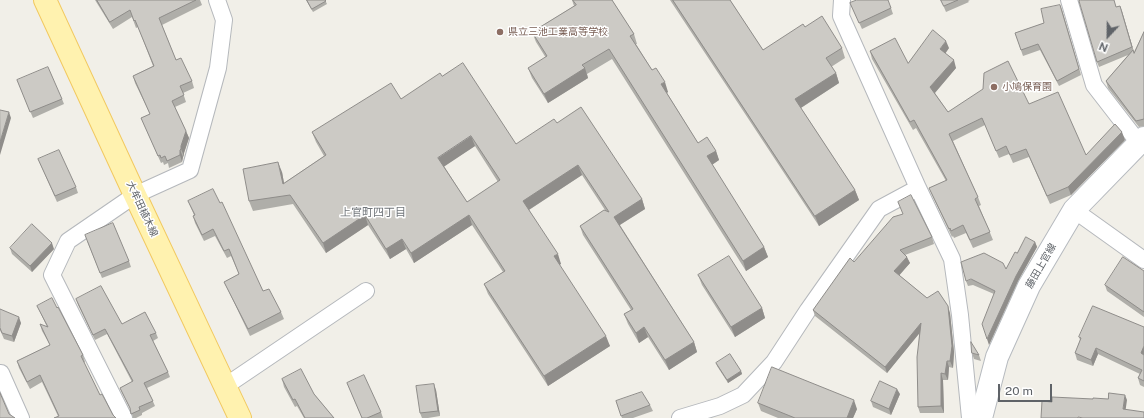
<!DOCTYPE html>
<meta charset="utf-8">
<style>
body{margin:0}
#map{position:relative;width:1144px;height:418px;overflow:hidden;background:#f1efe8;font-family:"Public Sans",sans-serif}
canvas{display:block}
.north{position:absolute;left:1088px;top:16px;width:40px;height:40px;-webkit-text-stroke:3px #fff;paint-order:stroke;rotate:202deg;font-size:11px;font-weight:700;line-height:16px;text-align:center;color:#5f6368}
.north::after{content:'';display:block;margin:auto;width:14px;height:18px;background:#5f6368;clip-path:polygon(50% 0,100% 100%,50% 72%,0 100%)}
.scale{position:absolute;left:998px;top:384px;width:54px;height:18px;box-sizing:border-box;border:2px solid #5f6368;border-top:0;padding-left:5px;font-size:12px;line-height:14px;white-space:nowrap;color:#5f6368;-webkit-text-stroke:3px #fff;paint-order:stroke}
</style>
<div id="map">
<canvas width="1144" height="418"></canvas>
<div class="north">N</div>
<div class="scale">20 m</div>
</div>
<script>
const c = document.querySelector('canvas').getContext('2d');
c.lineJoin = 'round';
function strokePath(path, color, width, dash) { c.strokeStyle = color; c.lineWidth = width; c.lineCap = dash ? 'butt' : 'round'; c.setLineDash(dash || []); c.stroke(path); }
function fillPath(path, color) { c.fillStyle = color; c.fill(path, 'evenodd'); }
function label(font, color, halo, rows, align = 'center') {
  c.font = font + ' "Public Sans","Noto Sans JP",sans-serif'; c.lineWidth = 3; c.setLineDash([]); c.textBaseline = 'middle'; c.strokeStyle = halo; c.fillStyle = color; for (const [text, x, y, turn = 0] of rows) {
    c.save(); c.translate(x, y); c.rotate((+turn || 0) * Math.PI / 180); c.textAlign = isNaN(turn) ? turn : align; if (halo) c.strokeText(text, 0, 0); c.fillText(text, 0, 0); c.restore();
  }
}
const street = new Path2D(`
 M 842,0 L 841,16 L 918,188 L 952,259 L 960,315 L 970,418
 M 1069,0 L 1094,85 L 1139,143
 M 1074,210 L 1144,260
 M 1,373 L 21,418
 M 224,387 L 366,291
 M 124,418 L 52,275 L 68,241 L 135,195 L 190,170 L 218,68 L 224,20 L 217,0
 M 680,418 L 720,406 L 743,395 L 774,362 L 808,310 L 879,209 L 918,188`);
const secondary = new Path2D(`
 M 981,418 L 997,357 L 1029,286 L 1074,210 L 1144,138`);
const primary = new Path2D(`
 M 45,0 L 135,195 L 240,418`);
const wall = new Path2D(`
 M 95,0 L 200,0 L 202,5 L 162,25 L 176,60 L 192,81 L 194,88 L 183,93 L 186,102 L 175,107 L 189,138 L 184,153 L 184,156 L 183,157 L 182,162 L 169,168 L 168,163 L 164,165 L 163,162 L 161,163 L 141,118 L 150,114 L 135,83 L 133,76 L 153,66 L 138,27 L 136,28 L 132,17 L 113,29 Z
 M 306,0 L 325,0 L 327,4 L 313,12 Z
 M 572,0 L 612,0 L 634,34 L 637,44 L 636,44 L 652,70 L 668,92 L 667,93 L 698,143 L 716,151 L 719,160 L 712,165 L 764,247 L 768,257 L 746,271 L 612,59 L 587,74 L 588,78 L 548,103 L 532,78 L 528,68 L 546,58 L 536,42 L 532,32 L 574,6 Z
 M 670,0 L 730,0 L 763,50 L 805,27 L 842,48 L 845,58 L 831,67 L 836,73 L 839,83 L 801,108 L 855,190 L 859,200 L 819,226 Z
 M 941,0 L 970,0 L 968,1 L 969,2 L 946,12 Z
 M 850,3 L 891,8 L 893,14 L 862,29 Z
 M 1060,5 L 1081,75 L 1059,86 L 1040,50 L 1023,56 L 1015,33 L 1044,23 Z
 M 1120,6 L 1134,52 L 1144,32 L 1144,126 L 1139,127 L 1108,88 L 1106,81 L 1128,55 L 1099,67 L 1097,62 L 1117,7 Z
 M 949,48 L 945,53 L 956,68 L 935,93 L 948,112 L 1029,104 L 1086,155 L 1125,140 L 1071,195 L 1050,204 L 1029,157 L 1013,163 L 1009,154 L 999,158 L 985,125 L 953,141 L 978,197 L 981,205 L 979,206 L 993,240 L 973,248 L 966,233 L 954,238 L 953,236 L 952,237 L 932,195 L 929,188 L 946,181 L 916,128 L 913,130 L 872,59 L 870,51 L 908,63 Z
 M 442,76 L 516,144 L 557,123 L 642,199 L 645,209 L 620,225 L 694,342 L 697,352 L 669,370 L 648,337 L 639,343 L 628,324 L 624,314 L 631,310 L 583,235 L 580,226 L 605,210 L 582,175 L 529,210 L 561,264 L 559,265 L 610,346 L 548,386 L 488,294 L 484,284 L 503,272 L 472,225 L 414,263 L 406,249 L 390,259 L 368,225 L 326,253 L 293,204 L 253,211 L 249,201 L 282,172 L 284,183 L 324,156 L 316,142 L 312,132 L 401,99 ZM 475,146 L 498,182 L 467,202 L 444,166 Z
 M 17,80 L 62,99 L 64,104 L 33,118 Z
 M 38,159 L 76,187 L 78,193 L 57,202 Z
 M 188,201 L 220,203 L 263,291 L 281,312 L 284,319 L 250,336 L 227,288 L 224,282 L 239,274 L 231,256 L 227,258 L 215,236 L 204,241 L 195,223 L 193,216 L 194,215 Z
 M 932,237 L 934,244 L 905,255 L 910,263 L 899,275 L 927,298 L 950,313 L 954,352 L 953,368 L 949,367 L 948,380 L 943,380 L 944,413 L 920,413 L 918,407 L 919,333 L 887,373 L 815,316 L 813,310 L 854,262 Z
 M 87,241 L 129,261 L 131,267 L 102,278 Z
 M 1035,242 L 1037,247 L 1018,281 L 989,345 L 994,294 L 973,285 L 968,286 L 966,281 L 1006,269 L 1017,253 Z
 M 10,248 L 54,249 L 32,272 L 12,254 Z
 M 1144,271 L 1144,317 L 1107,291 L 1105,285 Z
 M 698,275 L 762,308 L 765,318 L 735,337 L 702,285 Z
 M 76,299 L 122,324 L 156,333 L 158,338 L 153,341 L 168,372 L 170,377 L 147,388 L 155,406 L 142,413 L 142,415 L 136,418 L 133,418 L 131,410 L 122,393 L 120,388 L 132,382 L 107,334 L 95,340 L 78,305 Z
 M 37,306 L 57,308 L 83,355 L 85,362 L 84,363 L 100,395 L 58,416 L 42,382 L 30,389 L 19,368 L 17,361 L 50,345 L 42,331 L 40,324 L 47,327 L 40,312 Z
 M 0,309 L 21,323 L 14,342 L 4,339 L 0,330 Z
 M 1144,327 L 1144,387 L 1140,385 L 1138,378 L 1140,374 L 1098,354 L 1093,366 L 1077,360 L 1075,353 L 1080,340 L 1079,337 Z
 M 972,353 L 979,355 L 981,361 L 974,359 Z
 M 716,363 L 741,371 L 742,374 L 728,383 L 717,366 Z
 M 282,379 L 314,394 L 334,418 L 304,418 L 297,406 L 295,407 L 284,387 Z
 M 347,383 L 381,412 L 383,418 L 362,418 Z
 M 436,390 L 440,416 L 428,418 L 422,418 L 420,413 Z
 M 900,394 L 891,415 L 873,407 L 871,401 Z
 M 616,401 L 650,405 L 653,411 L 633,418 L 622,418 Z
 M 758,403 L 857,409 L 853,418 L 778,418 L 761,411 Z`);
const shadedWall = new Path2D(`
 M 1060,5 L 1062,10 L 1081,75 L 1079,69 Z
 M 1120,6 L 1122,11 L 1134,52 L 1132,47 Z
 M 946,41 L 949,48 L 943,57 L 940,49 Z
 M 954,60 L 956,68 L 933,95 L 930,87 Z
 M 585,68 L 588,78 L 548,103 L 544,94 Z
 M 836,73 L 839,83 L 799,109 L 795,99 Z
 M 665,82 L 668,92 L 665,94 L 661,84 Z
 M 9,112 L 11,118 L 0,155 L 0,142 Z
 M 186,131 L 189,138 L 184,153 L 184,156 L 181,149 L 181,146 Z
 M 1122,132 L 1125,140 L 1071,195 L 1068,187 Z
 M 471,136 L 475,146 L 442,168 L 438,158 Z
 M 180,150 L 183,157 L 182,162 L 180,155 Z
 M 716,151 L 719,160 L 710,166 L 707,156 Z
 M 278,162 L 282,172 L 286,194 L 283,184 Z
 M 578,165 L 582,175 L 527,211 L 523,201 Z
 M 855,190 L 859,200 L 819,226 L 815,216 Z
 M 642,199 L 645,209 L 618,226 L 614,217 Z
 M 365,215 L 368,225 L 326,253 L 323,243 Z
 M 469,215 L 472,225 L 414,263 L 411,253 Z
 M 402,239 L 406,249 L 390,259 L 386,249 Z
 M 1035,242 L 1037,247 L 1018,281 L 989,345 L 987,339 L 1016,276 Z
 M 52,243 L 54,249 L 32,272 L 30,266 Z
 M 764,247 L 768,257 L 746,271 L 743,261 Z
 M 558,254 L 561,264 L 557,266 L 554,256 Z
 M 907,257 L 910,263 L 897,278 L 894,271 Z
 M 948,306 L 950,313 L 954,352 L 953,368 L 950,361 Z
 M 762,308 L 765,318 L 735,337 L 731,327 Z
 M 19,317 L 21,323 L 14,342 L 12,336 Z
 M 921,323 L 923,329 L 887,373 L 885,367 Z
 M 644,327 L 648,337 L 639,343 L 636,333 Z
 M 606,336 L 610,346 L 548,386 L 544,376 Z
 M 694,342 L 697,352 L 669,370 L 665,360 Z
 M 1144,346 L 1144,357 L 1141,353 Z
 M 1096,348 L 1098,354 L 1093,366 L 1091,360 Z
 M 947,361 L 949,367 L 948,380 L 945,374 Z
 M 741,371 L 742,374 L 728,383 L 727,380 Z
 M 941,373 L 943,380 L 944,413 L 941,406 Z
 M 434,384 L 436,390 L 440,416 L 438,411 Z
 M 897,389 L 900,394 L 891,415 L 889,409 Z
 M 1125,395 L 1127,400 L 1125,414 L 1123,409 Z
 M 854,400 L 857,409 L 853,418 L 847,418 Z`);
const building = new Path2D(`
 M 97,0 L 196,0 L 159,18 L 176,60 L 181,58 L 192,81 L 180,86 L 184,95 L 172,101 L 186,131 L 181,146 L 181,149 L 180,150 L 180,155 L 167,161 L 165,156 L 161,158 L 160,155 L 158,156 L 141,118 L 150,114 L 133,76 L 154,66 L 135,20 L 134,21 L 130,10 L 110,22 Z
 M 307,0 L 325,0 L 326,1 L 312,9 Z
 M 573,0 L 612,0 L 634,34 L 630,36 L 652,70 L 656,68 L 665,82 L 661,84 L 698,143 L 707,137 L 716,151 L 707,156 L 764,247 L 743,261 L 609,49 L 582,65 L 585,68 L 544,94 L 528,68 L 547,56 L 532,32 L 576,5 Z
 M 673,0 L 730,0 L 763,50 L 803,24 L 805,27 L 822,16 L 842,48 L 826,58 L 836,73 L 795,99 L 855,190 L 815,216 Z
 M 857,0 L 888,0 L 891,8 L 859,23 L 850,3 Z
 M 941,0 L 958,0 L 944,6 Z
 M 1081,0 L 1114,0 L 1116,7 L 1120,6 L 1132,47 L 1097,62 L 1079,1 Z
 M 1060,5 L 1079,69 L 1057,81 L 1038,44 L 1021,50 L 1015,33 L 1044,23 L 1041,9 Z
 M 933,30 L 946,41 L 940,49 L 954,60 L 930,87 L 948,112 L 983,89 L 984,73 L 1008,61 L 1029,104 L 1058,92 L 1086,155 L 1115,124 L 1122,132 L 1068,187 L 1047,196 L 1026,149 L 1010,155 L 1006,146 L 996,151 L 982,118 L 949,134 L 978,197 L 975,199 L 990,232 L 970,240 L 963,225 L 951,231 L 950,228 L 949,229 L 929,188 L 947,180 L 914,120 L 910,122 L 870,51 L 895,38 L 908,63 Z
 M 1144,32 L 1144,119 L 1136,121 L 1106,81 L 1133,50 L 1134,53 Z
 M 463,63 L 516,144 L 554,119 L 557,123 L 581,107 L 642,199 L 614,217 L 694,342 L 665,360 L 644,327 L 636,333 L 624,314 L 633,309 L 580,226 L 604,210 L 609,212 L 578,165 L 523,201 L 558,254 L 554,256 L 606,336 L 544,376 L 484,284 L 505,271 L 469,215 L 411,253 L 402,239 L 386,249 L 365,215 L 323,243 L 290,195 L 249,201 L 243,169 L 278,162 L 283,184 L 326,155 L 312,132 L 391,83 L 401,99 L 440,73 L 442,76 ZM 471,136 L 500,180 L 467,202 L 438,158 Z
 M 48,67 L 62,99 L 30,112 L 17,80 Z
 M 0,110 L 9,112 L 0,142 Z
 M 59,150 L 76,187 L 55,196 L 38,159 Z
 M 213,189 L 220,203 L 222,202 L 263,291 L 269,289 L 281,312 L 248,329 L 224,282 L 239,274 L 229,249 L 224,251 L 213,229 L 202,235 L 193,216 L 195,215 L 188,201 Z
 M 911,195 L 932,237 L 900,250 L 907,257 L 894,271 L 927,298 L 938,291 L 948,306 L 952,346 L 950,361 L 947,361 L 945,374 L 941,373 L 941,406 L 918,407 L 917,357 L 921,323 L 885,367 L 813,310 L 850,258 L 854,262 L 893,217 L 903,214 L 898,202 Z
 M 113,223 L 129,261 L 100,273 L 85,235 Z
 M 32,224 L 52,243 L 30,266 L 10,248 Z
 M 1026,237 L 1035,242 L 1016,276 L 987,339 L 982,324 L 995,291 L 971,279 L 966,281 L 961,262 L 984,253 L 1003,263 L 1006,269 L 1015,252 L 1017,253 Z
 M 729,256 L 762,308 L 731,327 L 698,275 Z
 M 1123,257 L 1144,271 L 1144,312 L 1105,285 Z
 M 101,286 L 122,324 L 145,312 L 156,333 L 150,335 L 168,372 L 144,383 L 153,401 L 139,407 L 140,410 L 131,414 L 130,408 L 120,388 L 133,381 L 105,329 L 93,335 L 76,299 Z
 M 52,298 L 57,308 L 58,307 L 83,355 L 81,356 L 100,395 L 102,394 L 113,415 L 116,418 L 54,418 L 59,416 L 40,375 L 27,382 L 17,361 L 50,345 L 40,324 L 48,327 L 37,306 Z
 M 1093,306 L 1144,327 L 1144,346 L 1141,353 L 1144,355 L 1144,381 L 1138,378 L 1142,370 L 1096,348 L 1091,360 L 1075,353 L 1081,338 L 1079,337 Z
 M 0,309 L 19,317 L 12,336 L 2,333 L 0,328 Z
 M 971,342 L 979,355 L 972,353 Z
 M 730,354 L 741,371 L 727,380 L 716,363 Z
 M 772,367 L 854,400 L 847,418 L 795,418 L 758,403 Z
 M 301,369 L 314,394 L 334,418 L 305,418 L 295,399 L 293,400 L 282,379 Z
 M 364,375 L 381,412 L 367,418 L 362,418 L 347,383 Z
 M 880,381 L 897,389 L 889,409 L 871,401 Z
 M 434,384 L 438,411 L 420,413 L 416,386 Z
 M 642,392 L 650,405 L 621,416 L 616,401 Z
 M 0,393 L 9,414 L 15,418 L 0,418 Z
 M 1109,393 L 1125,395 L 1123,409 L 1144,412 L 1144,418 L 1083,418 L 1078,417 L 1078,418 L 1041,418 L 1042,401 L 1052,402 L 1052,397 L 1093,399 L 1093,398 L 1108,399 Z`);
const markers = [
 [500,32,4,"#8d6e63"],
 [994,87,4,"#8d6e63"]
];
const educationNames = [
 ["県立三池工業高等学校",508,32],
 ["小鳩保育園",1002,87]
];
const streetNames = [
 ["大牟田植木線",142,209,65],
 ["藤田上官線",1041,266,-60]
];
const neighbourhoodNames = [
 ["上官町四丁目",373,213]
];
strokePath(street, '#b5b8bc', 18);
strokePath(secondary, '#b6babf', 24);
strokePath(primary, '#f2c960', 24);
strokePath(street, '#fff', 16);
strokePath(secondary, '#fff', 22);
strokePath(primary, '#fff2af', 22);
fillPath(wall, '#afaea9');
fillPath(shadedWall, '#8f8d8a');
fillPath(building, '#cccac5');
strokePath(building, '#8f8d8a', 1);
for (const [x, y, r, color] of markers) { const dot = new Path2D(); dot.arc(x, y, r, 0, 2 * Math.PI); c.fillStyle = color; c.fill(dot); strokePath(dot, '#fff', 1.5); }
label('10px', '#785e54', '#fff', educationNames, 'left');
label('10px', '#5f6368', '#fff', streetNames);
label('11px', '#70757a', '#fff', neighbourhoodNames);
</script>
